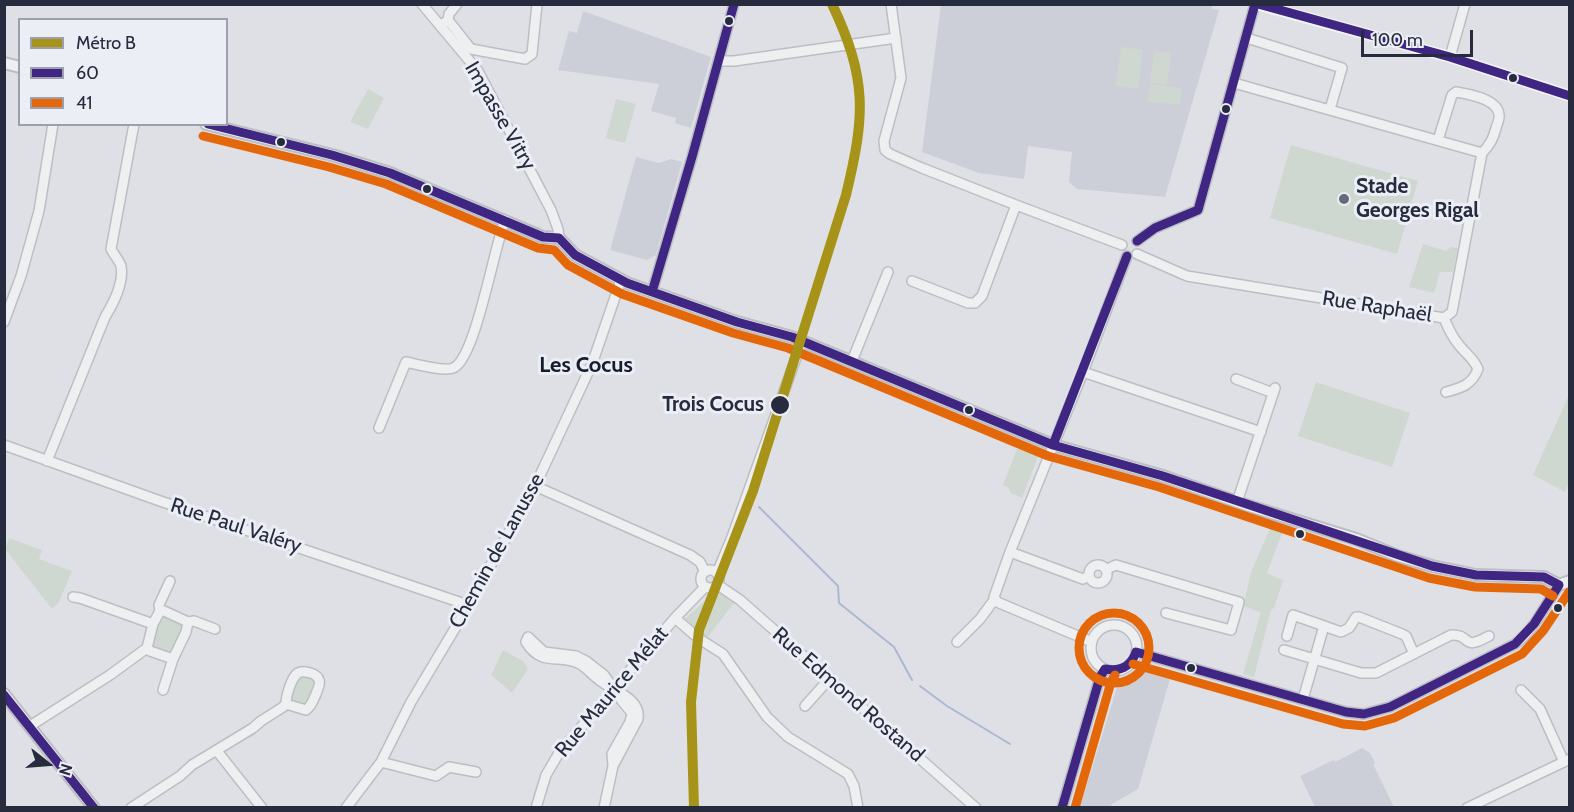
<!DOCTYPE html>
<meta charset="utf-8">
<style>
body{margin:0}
#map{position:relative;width:1574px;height:812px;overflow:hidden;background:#dfe0e5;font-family:Cabin,sans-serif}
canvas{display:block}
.frame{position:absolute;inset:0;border:6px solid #262b3e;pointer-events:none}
.legend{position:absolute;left:18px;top:18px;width:210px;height:108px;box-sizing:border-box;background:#eceef5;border:2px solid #9da0ac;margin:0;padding:8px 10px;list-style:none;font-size:18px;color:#262b3e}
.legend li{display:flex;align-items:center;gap:12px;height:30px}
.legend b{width:30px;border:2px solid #9da0ac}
.north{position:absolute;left:18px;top:734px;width:60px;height:60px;-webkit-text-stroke:4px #eceef5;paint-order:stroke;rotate:107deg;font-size:16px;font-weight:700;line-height:24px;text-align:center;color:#262b3e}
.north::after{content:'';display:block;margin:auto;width:21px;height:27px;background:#262b3e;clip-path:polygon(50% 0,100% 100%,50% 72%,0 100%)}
.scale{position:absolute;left:1361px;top:30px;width:112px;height:27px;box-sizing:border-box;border:3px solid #262b3e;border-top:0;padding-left:8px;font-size:18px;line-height:21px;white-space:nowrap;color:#262b3e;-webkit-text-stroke:4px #eceef5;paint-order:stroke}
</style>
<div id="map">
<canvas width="1574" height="812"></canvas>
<div class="frame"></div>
<ul class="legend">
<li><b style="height:8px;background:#a89319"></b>Métro B</li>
<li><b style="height:8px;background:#3f2682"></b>60</li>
<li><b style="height:8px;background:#e46809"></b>41</li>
</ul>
<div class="north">N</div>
<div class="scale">100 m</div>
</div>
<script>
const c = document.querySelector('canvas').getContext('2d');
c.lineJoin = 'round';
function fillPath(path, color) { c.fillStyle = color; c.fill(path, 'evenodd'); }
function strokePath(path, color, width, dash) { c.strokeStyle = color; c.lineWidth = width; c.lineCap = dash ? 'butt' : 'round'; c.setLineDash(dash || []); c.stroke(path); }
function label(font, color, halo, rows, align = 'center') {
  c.font = font + ' Cabin,sans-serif'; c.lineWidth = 6; c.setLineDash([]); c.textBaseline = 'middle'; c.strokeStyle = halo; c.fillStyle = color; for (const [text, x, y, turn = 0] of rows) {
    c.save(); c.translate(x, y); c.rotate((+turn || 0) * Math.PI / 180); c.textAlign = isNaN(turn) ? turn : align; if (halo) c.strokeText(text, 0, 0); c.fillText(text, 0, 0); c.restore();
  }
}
const built = new Path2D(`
 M 1213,4 L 1212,9 L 1219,10 L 1165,197 L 1077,189 L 1069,182 L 1072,152 L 1028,146 L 1024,179 L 979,173 L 922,152 L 941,5 Z
 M 583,11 L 711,57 L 691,128 L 675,123 L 676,118 L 651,111 L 659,84 L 558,70 L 569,31 L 577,33 Z
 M 636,157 L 659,163 L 671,159 L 682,162 L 656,255 L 647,260 L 610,250 Z
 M 1144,671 L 1170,679 L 1138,789 L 1112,804 L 1110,807 L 1080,807 L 1118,684 L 1137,672 Z
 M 1362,748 L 1370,753 L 1375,763 L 1373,764 L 1394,807 L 1315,807 L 1300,776 L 1334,760 L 1335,762 Z`);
const green = new Path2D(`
 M 1121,47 L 1143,50 L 1138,89 L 1116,86 Z
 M 1154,51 L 1171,53 L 1167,85 L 1150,83 Z
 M 1150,84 L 1182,88 L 1180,105 L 1148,101 Z
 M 368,89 L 384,98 L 368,129 L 350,122 Z
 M 616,99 L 636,104 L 625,143 L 606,138 Z
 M 1291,145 L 1418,181 L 1397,254 L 1270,218 Z
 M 1423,244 L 1446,251 L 1451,247 L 1458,248 L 1453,272 L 1440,272 L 1434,293 L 1409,287 Z
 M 1316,382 L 1410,413 L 1392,467 L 1298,436 Z
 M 1569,395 L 1569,483 L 1565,492 L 1533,475 Z
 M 1020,441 L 1041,449 L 1022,498 L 1011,493 L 1008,487 L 1003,485 Z
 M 1274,519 L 1286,523 L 1267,573 L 1283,580 L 1274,608 L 1271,610 L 1254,677 L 1243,674 L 1261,612 L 1243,606 L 1251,572 Z
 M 9,538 L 42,550 L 39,559 L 72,571 L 59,602 L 52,609 L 5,549 Z
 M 715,592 L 721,594 L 734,603 L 707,638 L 685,619 L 711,595 Z
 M 161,615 L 178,618 L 185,627 L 170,655 L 153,649 L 150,640 Z
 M 503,650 L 523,661 L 528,669 L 512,693 L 491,675 Z
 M 301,676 L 315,678 L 316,686 L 305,706 L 291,701 L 290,697 Z`);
const stream = new Path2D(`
 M 759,507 L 838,586 L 839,603 L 894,647 L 912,680
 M 920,686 L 947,706 L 1010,744`);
const minor = new Path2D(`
 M 422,4 L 478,71 L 551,210 L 558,229 L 559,238
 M 891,4 L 901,78 L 884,141 L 885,150 L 890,154 L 922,168 L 1016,205
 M 448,20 L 471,49 L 525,59 L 532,54 L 537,4
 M 443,24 L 448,20 L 449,14 L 457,4
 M 1247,38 L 1342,68 L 1330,109
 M 1450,57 L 1465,4
 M 718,61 L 734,61 L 896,38
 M 1438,140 L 1452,95 L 1456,92 C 1469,94 1498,99 1499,115 C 1500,119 1497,124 1496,128 C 1493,139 1490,145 1482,153
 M 1137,241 L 1155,228 L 1198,210 L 1255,4
 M 1137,254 L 1187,276 L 1444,318 L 1452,312 L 1482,153 L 1234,83
 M 912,281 L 968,303 L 975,303 L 982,296 L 1016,205 L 1122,245
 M 652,292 L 692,157 L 734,4
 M 1444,318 C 1448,328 1452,337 1459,345 C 1466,354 1474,359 1478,369 C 1472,385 1461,388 1446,392
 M 4,322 L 21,276 L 39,211 L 53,124
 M 852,361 L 888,272
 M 1083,372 L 1261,432
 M 1236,379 L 1273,393
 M 379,428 L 406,362 C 416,364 447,373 455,367 C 476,354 494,248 505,220
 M 4,445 L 160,501 L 468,605
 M 47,461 L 105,317 C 113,304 124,282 121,266 C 119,260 114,255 111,249 L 134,124
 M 535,486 L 690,555 L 700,562 L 705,572
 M 1237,502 L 1275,388
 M 1010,552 L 1083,579 L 1089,576
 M1089 574a9 9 0 1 1 18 0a9 9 0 1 1-18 0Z
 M 1107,569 L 1116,565 L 1239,602 L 1231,630 L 1166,613
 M701 579a9 9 0 1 1 18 0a9 9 0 1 1-18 0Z
 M 717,573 L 732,537 L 802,341
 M 718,585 L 740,600 L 976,808
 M 73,597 L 80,598 L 153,624
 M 160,611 L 159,605 L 170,581
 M 675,618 L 698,638 L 723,654 L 767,717 L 788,737 L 848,774 L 854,786 L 858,808
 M 188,622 L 194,621 L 215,629
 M1091 648a23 23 0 1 1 46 0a23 23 0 1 1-46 0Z
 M 1287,636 L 1293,615 L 1341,632 L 1349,628 L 1356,617 L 1359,617 L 1402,634 L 1406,636 L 1414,654
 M 957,642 L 980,619 L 994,600
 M 1092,642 L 997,602 L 994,597 L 1010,552 L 1083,372 L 1127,256
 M 1284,650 L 1361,673 L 1376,673 L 1451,635 C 1473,634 1460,652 1489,636
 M 1136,652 L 1346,712 L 1364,714 L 1390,707 L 1515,644 C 1535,629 1545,605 1559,585
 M 163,690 L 173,659
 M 1521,690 L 1540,709 L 1564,762
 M 1303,699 L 1324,626
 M 805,706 L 830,678
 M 30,726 L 110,675 L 147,648 L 153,624 L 160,611 L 164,611 L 188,622 L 186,632 L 173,659 L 150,651 L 147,648
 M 217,751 L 262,808
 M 381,762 L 436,776 L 449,767 L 476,772
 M 131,808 L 180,776 L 192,765 L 253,728 L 261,721 L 283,707 L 286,704 C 286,696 291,678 298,673 C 303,670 317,673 319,680 C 321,684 317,690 316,694 C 313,700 312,706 306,710 L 286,704
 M 346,808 L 381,762 L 411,702 L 460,620 L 535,486 L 592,364 L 621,280
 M 536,808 L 546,775 L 559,753 L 675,618 L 705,587
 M 604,808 L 613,766 L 612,754 L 630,722 L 632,713 L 622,701 L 604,675 L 586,661 L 576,656 L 544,652 L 528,637 L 526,642 C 542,668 559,653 580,664 C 588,669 594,677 602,682 C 615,691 641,699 638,719 L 613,766
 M 1062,808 L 1100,677 L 1105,669
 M 1467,808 L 1570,759`);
const tertiary = new Path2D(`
 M 4,63 L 20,67
 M 206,124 L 332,155 L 390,173 L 543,237 L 559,238 L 575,255 L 627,283 L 737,322 L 792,337 L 1053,445 L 1163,476 L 1249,506 L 1356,539 L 1398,556 L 1432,566 L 1476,575 L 1544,577 L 1559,585 L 1570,581
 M 4,694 L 94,808`);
const secondary = new Path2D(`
 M 1256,4 L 1450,57 L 1570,96`);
const bus1 = new Path2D(`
 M 1258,4 L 1450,57 L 1570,96
 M 208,124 L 332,155 L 390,173 L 543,237 L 559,238 L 575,255 L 627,283 L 737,322 L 792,337 L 1053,445 L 1163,476 L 1432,566 L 1476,575 L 1544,577 L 1559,585 L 1534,624 L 1515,644 L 1390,707 L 1364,714 L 1346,712 L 1136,652 C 1131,667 1120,672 1105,669 L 1100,677 L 1062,808
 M 1137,241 L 1155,228 L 1198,210 L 1255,4
 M 652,292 L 692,157 L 734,4
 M 1053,445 L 1127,256
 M 4,695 L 94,808`);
const bus2 = new Path2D(`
 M 203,136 L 329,167 L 386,184 L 538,248 L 554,250 L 568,265 L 622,294 L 733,333 L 788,348 L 1048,456 L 1159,487 L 1429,578 L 1475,587 L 1541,589 L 1553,596
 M1079 648a35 35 0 1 1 70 0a35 35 0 1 1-70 0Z
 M 1133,664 L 1343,724 L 1365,726 L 1394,718 L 1522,654 L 1543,631 L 1569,592
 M 1075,808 L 1111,682 L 1115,675`);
const metro1 = new Path2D(`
 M 694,808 L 691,702 L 699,630 L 753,491 L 846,195 C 865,116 868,80 832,4`);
const markers = [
 [729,21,5,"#262b3e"],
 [1513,78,5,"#262b3e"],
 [1226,109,5,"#262b3e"],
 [281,142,5,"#262b3e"],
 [427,189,5,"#262b3e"],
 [1344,199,6,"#676a78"],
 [780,405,10,"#262b3e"],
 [969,410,5,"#262b3e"],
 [1300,534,5,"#262b3e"],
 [1558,608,5,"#262b3e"],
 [1191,668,5,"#262b3e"]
];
const streetNames = [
 ["Impasse Vitry",500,116,60],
 ["Rue Raphaël",1377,307,9],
 ["Rue Paul Valéry",236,526,18],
 ["Chemin de Lanusse",497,551,-61],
 ["Rue Maurice Mélat",612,692,-50],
 ["Rue Edmond Rostand",848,695,41]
];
const poiNames = [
 ["Stade",1356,187],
 ["Georges Rigal",1356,211]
];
const stopNames = [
 ["Trois Cocus",764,405]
];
const neighbourhoodNames = [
 ["Les Cocus",586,366]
];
fillPath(built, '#cdcfd8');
fillPath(green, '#ced8d0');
strokePath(stream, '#acb8d1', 2);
strokePath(minor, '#bdbec3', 12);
strokePath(tertiary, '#bdbec3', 14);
strokePath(minor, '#eeeff1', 9);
strokePath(tertiary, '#eeeff1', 10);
strokePath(secondary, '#f3f4f5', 12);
strokePath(bus1, '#3f2682', 9);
strokePath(bus2, '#e46809', 9);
strokePath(metro1, '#a89319', 10);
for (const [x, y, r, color] of markers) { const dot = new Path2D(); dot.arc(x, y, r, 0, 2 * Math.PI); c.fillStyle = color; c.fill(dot); strokePath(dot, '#eceef5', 2); }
label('21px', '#262b3e', '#eceef5', streetNames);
label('bold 21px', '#262b3e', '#eceef5', poiNames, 'left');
label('bold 21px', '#262b3e', '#eceef5', stopNames, 'right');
label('bold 22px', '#181d2e', '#eceef5', neighbourhoodNames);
</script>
